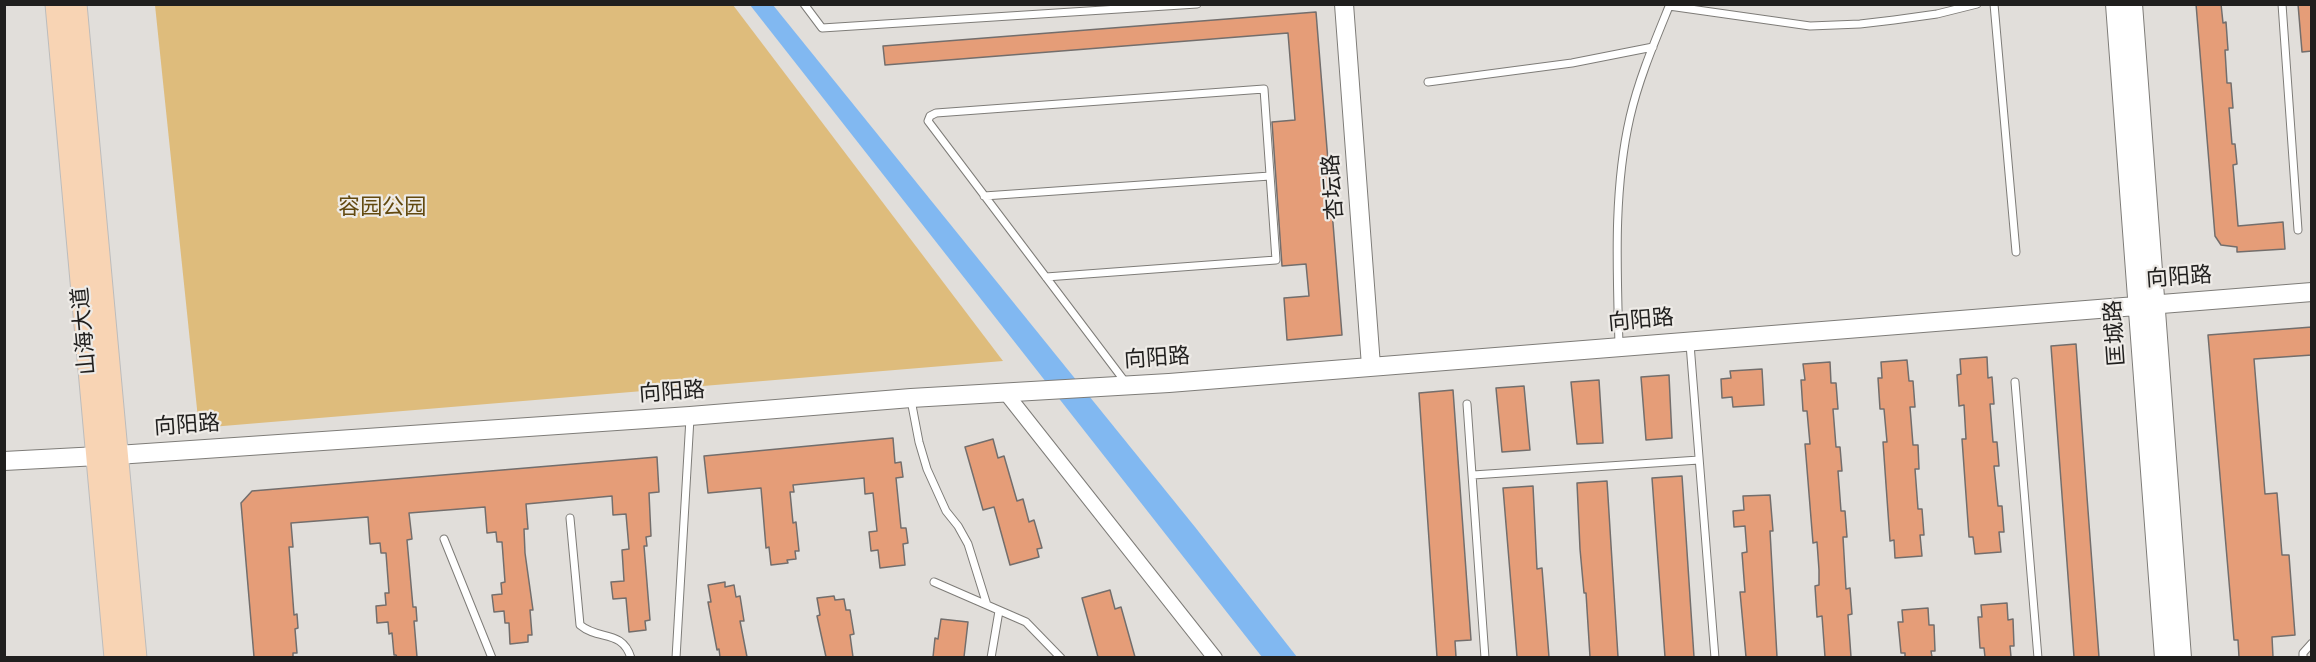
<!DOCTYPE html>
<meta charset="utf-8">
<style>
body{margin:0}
#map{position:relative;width:2316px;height:662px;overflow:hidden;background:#e1deda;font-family:Signika,sans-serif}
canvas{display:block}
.frame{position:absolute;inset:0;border:6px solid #201f1e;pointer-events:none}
</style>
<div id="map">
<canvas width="2316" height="662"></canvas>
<div class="frame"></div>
</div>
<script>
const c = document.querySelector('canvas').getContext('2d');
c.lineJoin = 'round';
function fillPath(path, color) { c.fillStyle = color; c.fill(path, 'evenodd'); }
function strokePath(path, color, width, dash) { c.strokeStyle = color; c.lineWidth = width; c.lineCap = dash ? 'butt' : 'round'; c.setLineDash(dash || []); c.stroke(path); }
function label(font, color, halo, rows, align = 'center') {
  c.font = font + ' Signika,"Noto Sans SC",sans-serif'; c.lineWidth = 4.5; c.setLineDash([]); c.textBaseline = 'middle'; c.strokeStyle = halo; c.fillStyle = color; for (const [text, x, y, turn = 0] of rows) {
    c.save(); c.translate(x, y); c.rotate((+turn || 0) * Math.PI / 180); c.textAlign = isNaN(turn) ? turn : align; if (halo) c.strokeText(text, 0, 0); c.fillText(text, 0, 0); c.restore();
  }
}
const green = new Path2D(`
 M 155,5 L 733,5 L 1003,361 L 199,428 Z`);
const water = new Path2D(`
 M 750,5 L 773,5 L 1195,527 L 1297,657 L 1262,657 Z`);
const building = new Path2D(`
 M 2196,4 L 2221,4 L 2223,23 L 2226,22 L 2228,50 L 2225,50 L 2227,83 L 2231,83 L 2233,108 L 2229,108 L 2232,144 L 2235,144 L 2237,164 L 2233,165 L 2238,226 L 2283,222 L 2285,249 L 2237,252 L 2237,247 L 2221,245 L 2215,236 Z
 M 2298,4 L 2312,4 L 2312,51 L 2302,52 Z
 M 1316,12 L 1342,335 L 1287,340 L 1284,298 L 1309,296 L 1306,264 L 1282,266 L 1272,122 L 1295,120 L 1288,33 L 885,65 L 883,46 Z
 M 2312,327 L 2312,355 L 2254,359 L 2265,494 L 2277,493 L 2282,555 L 2289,555 L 2295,635 L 2272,637 L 2273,657 L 2239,657 L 2238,640 L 2234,640 L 2208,335 Z
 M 2076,344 L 2087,497 L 2099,657 L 2074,657 L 2062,495 L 2051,346 Z
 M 1987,357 L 1988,378 L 1992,377 L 1994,404 L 1990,404 L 1993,442 L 1997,442 L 1999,466 L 1994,466 L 1998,506 L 2002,506 L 2004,532 L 1999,532 L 2001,552 L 1975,554 L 1973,537 L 1969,537 L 1962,439 L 1966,439 L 1964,405 L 1959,406 L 1957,375 L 1961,374 L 1960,359 Z
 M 1907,360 L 1909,381 L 1913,381 L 1915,407 L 1910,407 L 1913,445 L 1918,445 L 1919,469 L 1915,469 L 1918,509 L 1922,509 L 1924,535 L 1920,535 L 1922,556 L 1895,558 L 1894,540 L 1890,541 L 1883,442 L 1887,442 L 1884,409 L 1880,409 L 1878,378 L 1882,378 L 1881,362 Z
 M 1830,362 L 1831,383 L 1836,383 L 1838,409 L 1833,409 L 1836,447 L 1840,447 L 1842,471 L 1838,471 L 1841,511 L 1845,511 L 1847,537 L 1843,537 L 1846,589 L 1850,588 L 1852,614 L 1848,615 L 1851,657 L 1825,657 L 1822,616 L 1817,617 L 1815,586 L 1819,585 L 1819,570 L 1817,542 L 1813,543 L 1805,444 L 1810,444 L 1807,411 L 1803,411 L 1801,380 L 1805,380 L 1803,364 Z
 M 1762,369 L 1764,405 L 1733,407 L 1732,397 L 1722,398 L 1721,379 L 1731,378 L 1730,371 Z
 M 1669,375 L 1672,438 L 1646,440 L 1641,377 Z
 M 1599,380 L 1603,443 L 1577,444 L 1571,382 Z
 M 1524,386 L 1530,450 L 1502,452 L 1496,388 Z
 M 1453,390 L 1471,640 L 1455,641 L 1456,657 L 1437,657 L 1419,393 Z
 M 893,438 L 895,463 L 901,462 L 903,477 L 896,478 L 901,528 L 906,528 L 908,543 L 903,544 L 905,565 L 880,568 L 878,550 L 871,551 L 869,532 L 877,531 L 873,493 L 865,494 L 864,478 L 793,485 L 794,492 L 790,492 L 793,523 L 796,522 L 799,551 L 795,551 L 796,559 L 787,560 L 788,563 L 771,565 L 769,547 L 766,548 L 761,488 L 708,493 L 704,456 Z
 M 993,439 L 998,458 L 1004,456 L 1017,501 L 1023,499 L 1029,522 L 1034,520 L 1042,548 L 1037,549 L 1039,557 L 1010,565 L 994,507 L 983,510 L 965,447 Z
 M 657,457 L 659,492 L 649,493 L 651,536 L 646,537 L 647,546 L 644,546 L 650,620 L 645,621 L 646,630 L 629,632 L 626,598 L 613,599 L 611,582 L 624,581 L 622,550 L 629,549 L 626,514 L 613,515 L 612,496 L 526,504 L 528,529 L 524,529 L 525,553 L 533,610 L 530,610 L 532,635 L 528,635 L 528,642 L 510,644 L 509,623 L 505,623 L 504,611 L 494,612 L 492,595 L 502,594 L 501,583 L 505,582 L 502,542 L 497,542 L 496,532 L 487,533 L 485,507 L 409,513 L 412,539 L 407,540 L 413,607 L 416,607 L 417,621 L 414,621 L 417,657 L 397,657 L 396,655 L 394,655 L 392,633 L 389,634 L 388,622 L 377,623 L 376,606 L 386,605 L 385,593 L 389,593 L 386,553 L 381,553 L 380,543 L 370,544 L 368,517 L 291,523 L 293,547 L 289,547 L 294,615 L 297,614 L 298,628 L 295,629 L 297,653 L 293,653 L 293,657 L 254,657 L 241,503 L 252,491 Z
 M 1682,476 L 1694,657 L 1665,657 L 1652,478 Z
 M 1607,481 L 1618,657 L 1590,657 L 1586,593 L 1584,593 L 1580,549 L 1577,483 Z
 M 1533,486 L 1537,569 L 1542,568 L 1549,657 L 1517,657 L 1503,488 Z
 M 1770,495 L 1773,531 L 1770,531 L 1777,657 L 1746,657 L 1740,592 L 1745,592 L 1742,553 L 1747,552 L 1745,526 L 1734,527 L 1733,511 L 1744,510 L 1743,496 Z
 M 725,582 L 725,587 L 734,585 L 736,597 L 740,596 L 744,621 L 740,621 L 747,657 L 720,657 L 719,649 L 717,650 L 708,602 L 711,602 L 708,585 Z
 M 1110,590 L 1115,609 L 1121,607 L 1135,657 L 1098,657 L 1082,598 Z
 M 834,596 L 835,600 L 844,599 L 846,610 L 850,610 L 854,634 L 850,635 L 853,657 L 826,657 L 817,616 L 820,615 L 817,598 Z
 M 2007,603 L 2008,620 L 2013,619 L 2014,646 L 2010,646 L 2011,657 L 1985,657 L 1984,648 L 1980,648 L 1978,617 L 1982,617 L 1981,605 Z
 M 1928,608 L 1929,625 L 1934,625 L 1935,651 L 1931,651 L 1932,657 L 1905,657 L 1905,653 L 1901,653 L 1898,622 L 1903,622 L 1902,610 Z
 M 941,619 L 968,622 L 964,657 L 933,657 L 935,638 L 938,639 Z`);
const lane = new Path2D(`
 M 804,4 L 822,28 L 1197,4
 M 1994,4 L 2016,252
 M 2282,4 L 2298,230
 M 1669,6 L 1810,26 L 1860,24 L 1894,20 L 1937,14 L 1977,4
 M 1428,82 L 1572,63 L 1653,47
 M 984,196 L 1270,176
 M 1046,277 L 1276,260 L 1264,89 L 936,113 L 930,116 L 928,121 L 1126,383
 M 1690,344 L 1715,658
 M 1619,345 C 1617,270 1613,191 1630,117 C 1639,78 1655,41 1670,4
 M 2015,382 L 2038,658
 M 911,400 L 919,442 L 927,469 L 946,511 L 958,526 L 968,544 L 987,605
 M 1467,404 L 1485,658
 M 1473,475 L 1699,460
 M 570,518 L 580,625 C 599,641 622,629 631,658
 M 444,539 L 492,658
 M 934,582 L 1026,622 L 1061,658
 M 676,658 L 690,418
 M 991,658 L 999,611
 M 2303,658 L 2303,653 L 2312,643`);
const street = new Path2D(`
 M 1005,392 L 1215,658`);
const secondary = new Path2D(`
 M 1344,4 L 1371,366
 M 2115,4 L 2164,658
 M 2133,4 L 2182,658
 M 4,461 L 117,455 L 690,416 L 911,398 L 1169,383 L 2312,292`);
const primary = new Path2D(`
 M 56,4 L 115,658
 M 76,4 L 136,658`);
const streetNames = [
 ["杏坛路",1334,187,-94],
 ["向阳路",2179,278,-4],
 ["向阳路",1641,321,-5],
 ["山海大道",85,331,-95],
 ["匡城路",2116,333,-94],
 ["向阳路",1157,359,-4],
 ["向阳路",672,393,-4],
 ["向阳路",187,426,-4]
];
const parkNames = [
 ["容园公园",382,208]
];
fillPath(green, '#debc7c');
fillPath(water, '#81b8f1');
fillPath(building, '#e59d78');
strokePath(building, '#736e6c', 1.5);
strokePath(lane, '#7e7c78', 9);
strokePath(street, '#7e7c78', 16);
strokePath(secondary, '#7e7c78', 20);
strokePath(primary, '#bcbcbc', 23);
strokePath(lane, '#fff', 7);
strokePath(street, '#fff', 14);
strokePath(secondary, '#fff', 18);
strokePath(primary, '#f8d4b4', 21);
label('22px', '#201f1e', '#eeebe7', streetNames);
label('22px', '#624910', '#eeebe7', parkNames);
</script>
